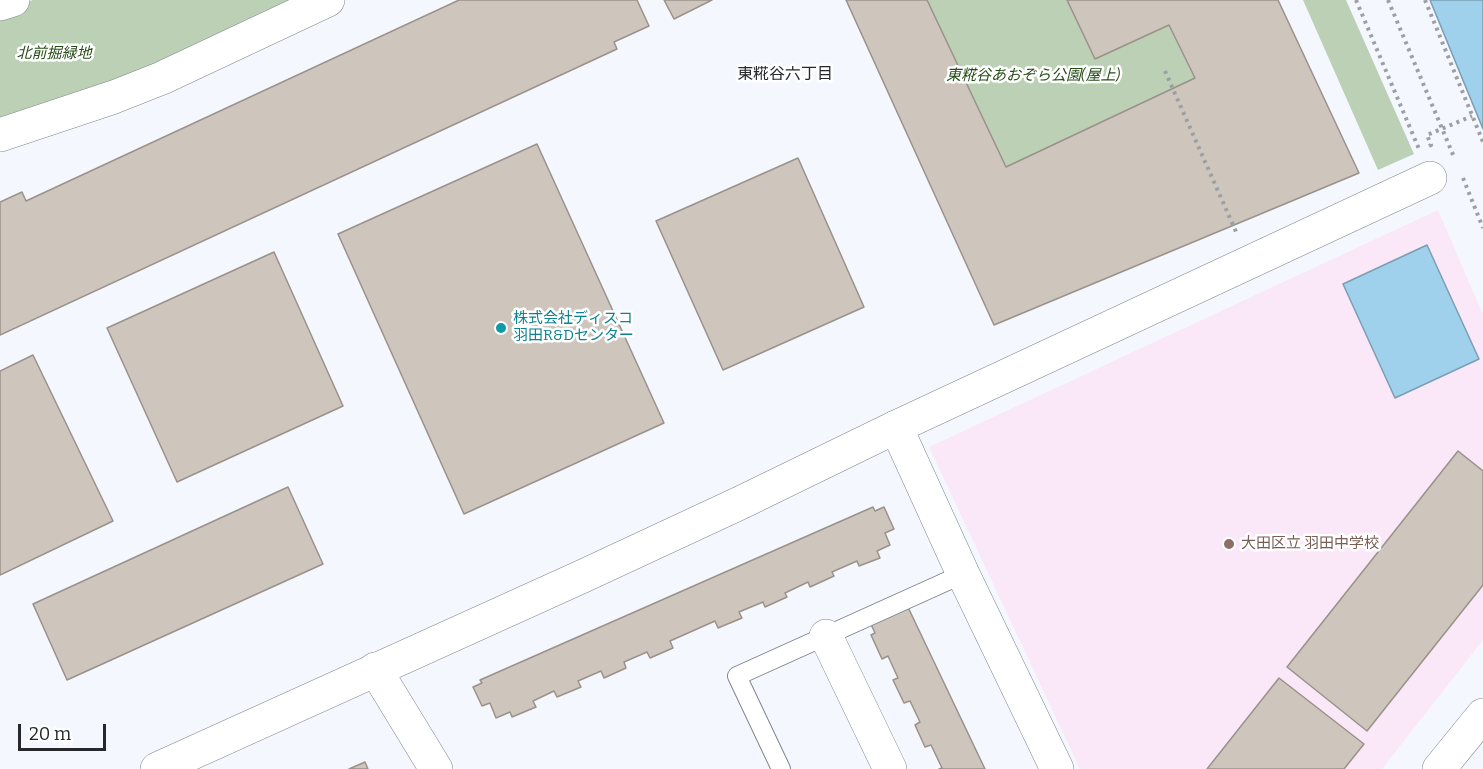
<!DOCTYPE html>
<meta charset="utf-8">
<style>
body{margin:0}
#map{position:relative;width:1483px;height:769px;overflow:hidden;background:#f4f8fe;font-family:Bitter,serif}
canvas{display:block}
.scale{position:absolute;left:18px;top:724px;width:88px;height:27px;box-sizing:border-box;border:3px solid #26282c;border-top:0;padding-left:8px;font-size:18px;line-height:21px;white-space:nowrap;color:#26282c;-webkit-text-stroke:4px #fff;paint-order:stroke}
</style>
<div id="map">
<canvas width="1483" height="769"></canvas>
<div class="scale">20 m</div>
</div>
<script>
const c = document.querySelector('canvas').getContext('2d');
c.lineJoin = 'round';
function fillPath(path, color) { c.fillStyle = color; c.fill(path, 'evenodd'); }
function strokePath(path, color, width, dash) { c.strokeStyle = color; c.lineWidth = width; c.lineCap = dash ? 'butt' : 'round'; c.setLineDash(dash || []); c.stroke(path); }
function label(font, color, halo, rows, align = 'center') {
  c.font = font + ' Bitter,"Noto Sans JP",serif'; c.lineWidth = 5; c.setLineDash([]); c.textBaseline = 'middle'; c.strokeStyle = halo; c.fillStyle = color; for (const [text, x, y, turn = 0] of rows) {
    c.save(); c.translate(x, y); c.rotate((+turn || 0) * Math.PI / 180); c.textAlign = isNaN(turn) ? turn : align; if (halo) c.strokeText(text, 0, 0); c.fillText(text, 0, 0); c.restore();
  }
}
const education = new Path2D(`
 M 1438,210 L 1483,315 L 1483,640 L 1382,769 L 1080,769 L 929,447 Z`);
const green = new Path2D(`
 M 33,0 L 290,0 L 125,85 L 0,129 L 0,11 Z
 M 927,0 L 1067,0 L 1095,59 L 1169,25 L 1195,78 L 1006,167 Z
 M 1303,0 L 1346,0 L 1414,154 L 1378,170 Z`);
const water = new Path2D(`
 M 1430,0 L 1483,0 L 1483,129 Z
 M 1427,245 L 1479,359 L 1395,398 L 1343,284 Z`);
const building = new Path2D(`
 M 459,0 L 637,0 L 649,26 L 614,42 L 617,49 L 0,335 L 0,202 L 22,192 L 26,201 Z
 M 664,0 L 712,0 L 674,19 Z
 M 846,0 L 927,0 L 1006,167 L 1195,78 L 1169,25 L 1095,59 L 1067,0 L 1278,0 L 1359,173 L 994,325 Z
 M 537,144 L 664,423 L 464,514 L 338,234 Z
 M 798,158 L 864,307 L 723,370 L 656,221 Z
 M 274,252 L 343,406 L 177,482 L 107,328 Z
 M 33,355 L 113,521 L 0,575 L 0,371 Z
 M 1458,451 L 1483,471 L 1483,585 L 1367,731 L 1287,667 Z
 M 288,487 L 323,564 L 67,680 L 33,604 Z
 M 873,507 L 875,511 L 884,507 L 894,529 L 885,533 L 890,545 L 877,551 L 880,558 L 859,566 L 857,561 L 832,572 L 834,576 L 810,587 L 808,582 L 785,593 L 787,597 L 765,607 L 763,602 L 739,612 L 742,618 L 718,628 L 715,621 L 670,641 L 673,648 L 650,658 L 647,652 L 624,662 L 626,668 L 604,678 L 601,671 L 578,681 L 581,687 L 557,697 L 554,691 L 533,701 L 536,707 L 512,717 L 510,712 L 496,718 L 490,703 L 482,706 L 473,687 L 482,683 L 480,680 Z
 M 906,603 L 985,769 L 939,769 L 942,768 L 931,745 L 925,747 L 915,725 L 920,722 L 910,701 L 904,703 L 893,680 L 898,678 L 888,656 L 882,659 L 871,635 L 875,633 L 869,620 Z
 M 1279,678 L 1364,744 L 1344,769 L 1207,769 Z
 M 365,762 L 368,769 L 349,769 Z`);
const path = new Path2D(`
 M 1356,0 L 1419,149
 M 1388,0 L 1454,157
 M 1425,0 L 1483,142
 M 1165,71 L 1237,234
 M 1429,146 L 1431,145 L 1427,135 L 1472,116
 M 1463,178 L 1483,228`);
const lane = new Path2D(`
 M 781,769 L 737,676 L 963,574`);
const street = new Path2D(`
 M 0,4 L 13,0
 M 0,135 L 114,97 L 162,78 L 328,0
 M 896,427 L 963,574 L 1057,769
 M 826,636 L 890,769
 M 375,669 L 436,769`);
const secondary = new Path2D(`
 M 157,769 L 581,577 L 740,503 L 896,427 L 1430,178`);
const highway = new Path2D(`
 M 1439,769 L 1483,715`);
const markers = [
 [501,328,6,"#0f9aa8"],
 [1229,544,6,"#8d6e63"]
];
const parkNames = [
 ["北前掘緑地",54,54],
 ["東糀谷あおぞら公園(屋上)",1033,76]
];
const cultureNames = [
 ["株式会社ディスコ",513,319],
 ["羽田R&Dセンター",513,336]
];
const educationNames = [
 ["大田区立 羽田中学校",1241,544]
];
const neighbourhoodNames = [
 ["東糀谷六丁目",785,75]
];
fillPath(education, '#fae7f8');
fillPath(green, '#bcd0b5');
fillPath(water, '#9fd1ec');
strokePath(water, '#7b9eb2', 1.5);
fillPath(building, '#cec5bd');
strokePath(building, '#9a928a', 1.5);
strokePath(lane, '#7f858e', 20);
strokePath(street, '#7f858e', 34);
strokePath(secondary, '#7f858e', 34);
strokePath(highway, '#7f858e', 34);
strokePath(path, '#9c9fa4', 4, [3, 4.5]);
strokePath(lane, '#fff', 18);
strokePath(street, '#fff', 33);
strokePath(secondary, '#fff', 33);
strokePath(highway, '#fff', 33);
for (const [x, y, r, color] of markers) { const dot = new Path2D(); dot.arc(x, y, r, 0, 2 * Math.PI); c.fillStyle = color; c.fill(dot); strokePath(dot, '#fff', 2); }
label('italic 15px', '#264d16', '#fff', parkNames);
label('15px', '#0d838f', '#fff', cultureNames, 'left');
label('15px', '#785e54', '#fff', educationNames, 'left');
label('16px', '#26282c', '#fff', neighbourhoodNames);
</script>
